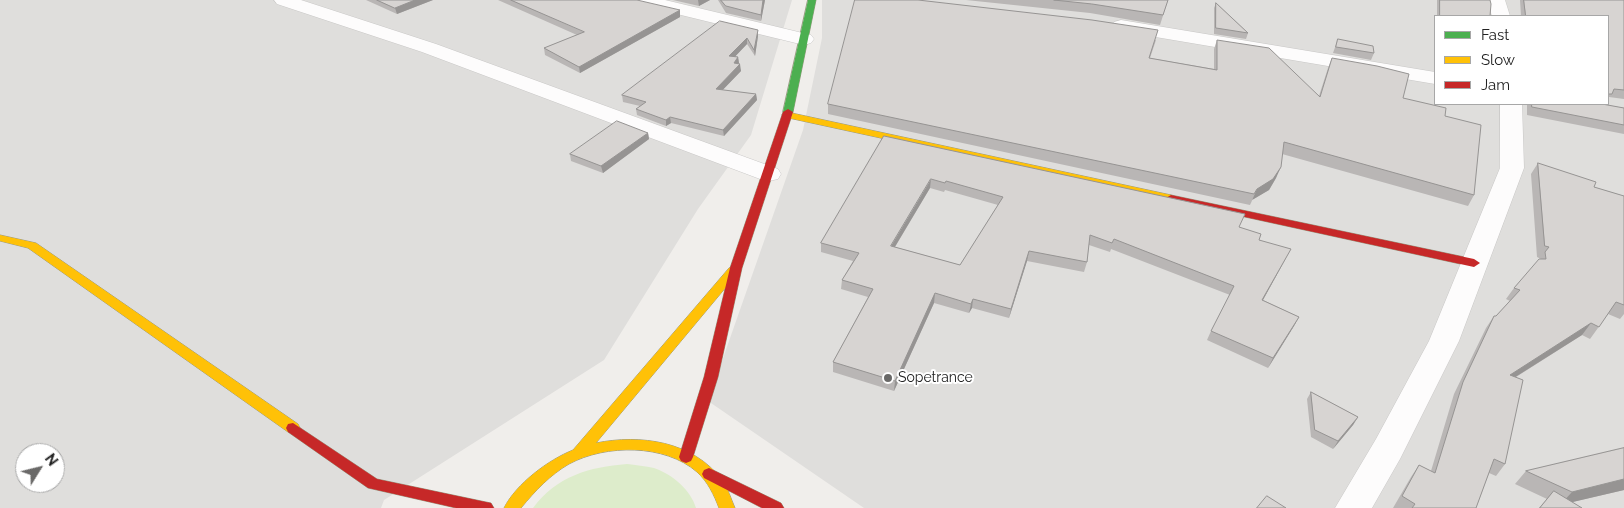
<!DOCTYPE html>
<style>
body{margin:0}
#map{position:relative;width:1624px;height:508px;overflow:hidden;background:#f0eeeb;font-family:Raleway,sans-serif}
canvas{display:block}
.legend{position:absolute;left:1434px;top:15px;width:175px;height:90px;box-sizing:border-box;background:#fff;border:1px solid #a7a7a7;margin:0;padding:6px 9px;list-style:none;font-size:15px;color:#222}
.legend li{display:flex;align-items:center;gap:10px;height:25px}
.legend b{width:25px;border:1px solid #a7a7a7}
.north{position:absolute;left:15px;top:443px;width:50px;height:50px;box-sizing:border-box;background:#fff;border:1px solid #a7a7a7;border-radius:50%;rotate:54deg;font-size:14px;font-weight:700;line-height:20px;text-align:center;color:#222}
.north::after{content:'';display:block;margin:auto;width:18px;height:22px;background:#6a6968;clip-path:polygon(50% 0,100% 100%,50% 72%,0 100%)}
</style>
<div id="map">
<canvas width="1624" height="508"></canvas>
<ul class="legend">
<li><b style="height:6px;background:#4caf50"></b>Fast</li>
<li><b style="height:6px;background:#ffc107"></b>Slow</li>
<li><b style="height:6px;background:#c62828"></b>Jam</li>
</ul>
<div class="north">N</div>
</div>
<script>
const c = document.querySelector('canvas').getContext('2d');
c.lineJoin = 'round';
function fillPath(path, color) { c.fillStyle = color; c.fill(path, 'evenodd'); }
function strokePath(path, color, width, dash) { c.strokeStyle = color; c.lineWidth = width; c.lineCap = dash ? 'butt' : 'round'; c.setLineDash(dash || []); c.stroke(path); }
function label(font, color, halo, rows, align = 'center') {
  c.font = font + ' Raleway,sans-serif'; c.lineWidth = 4; c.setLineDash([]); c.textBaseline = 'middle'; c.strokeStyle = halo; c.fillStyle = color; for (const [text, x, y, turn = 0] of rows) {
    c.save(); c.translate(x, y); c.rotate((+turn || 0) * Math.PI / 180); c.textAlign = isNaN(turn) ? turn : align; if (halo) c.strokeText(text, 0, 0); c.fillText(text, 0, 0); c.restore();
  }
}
const residential = new Path2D(`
 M 0,0 L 792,0 L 751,135 L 698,209 L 604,360 L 384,500 L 381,508 L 0,508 ZM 25,453 L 55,453 L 55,483 L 25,483 Z
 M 822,0 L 1624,0 L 1624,508 L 864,508 L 708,401 L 803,130 L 822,38 ZM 1435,16 L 1608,16 L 1608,104 L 1435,104 Z`);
const grass = new Path2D(`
 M 627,464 C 635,465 646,466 654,468 C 672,474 691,490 696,508 L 533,508 C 557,476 589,467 627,464 Z`);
const street = new Path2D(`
 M 274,0 L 301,0 L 436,44 L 778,169 L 781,174 L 778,179 L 769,181 L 760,179 L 422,52 L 277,4 Z
 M 633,0 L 665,0 L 811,35 L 814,39 L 811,43 L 804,45 L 636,4 Z
 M 1487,0 L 1505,0 L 1510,16 L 1492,16 Z
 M 1121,20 L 1435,72 L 1435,84 L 1114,30 L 1111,26 L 1114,22 Z
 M 1500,104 L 1522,104 L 1524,168 L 1459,341 L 1400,459 L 1372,508 L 1335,508 L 1376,439 L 1429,341 L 1500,168 Z`);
const fast = new Path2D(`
 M 808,0 L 816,0 L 793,112 L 788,115 L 783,112 Z`);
const slow = new Path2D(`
 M 787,112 L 1171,195 L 1176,198 L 1171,201 L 784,117 L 782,115 Z
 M 0,235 L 36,243 L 298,424 L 300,428 L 298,432 L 293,433 L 288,432 L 28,248 L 0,241 Z
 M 733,267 L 739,271 L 737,274 L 596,443 C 640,434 693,441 722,480 C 728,488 731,499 735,508 L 719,508 C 714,495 708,482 697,472 C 665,444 606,444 569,464 C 550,475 535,491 521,508 L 504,508 C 516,484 548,460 573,450 L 729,268 Z`);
const jam = new Path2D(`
 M 788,109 L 793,112 L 742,268 L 718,377 L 693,457 L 691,461 L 686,463 L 681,461 L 679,457 L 704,377 L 730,268 L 783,112 Z
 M 1171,195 L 1474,259 L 1480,263 L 1474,267 L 1167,200 L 1166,198 Z
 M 293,423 L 377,479 L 486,502 L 491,503 L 494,508 L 456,508 L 368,488 L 288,432 L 286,428 L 288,424 Z
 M 709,468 L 781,503 L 784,508 L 762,508 L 704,478 L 702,474 L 704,470 Z`);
const wall = new Path2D(`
 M 366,0 L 433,0 L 397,14 Z
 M 498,0 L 637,0 L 680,17 L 580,73 L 545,55 L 544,48 L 577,35 Z
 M 673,0 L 710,0 L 699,6 Z
 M 718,0 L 765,0 L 761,21 L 726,13 Z
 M 966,0 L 1168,0 L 1160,25 L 1090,13 Z
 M 1437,0 L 1490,0 L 1490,16 L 1437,16 Z
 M 1520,0 L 1624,0 L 1624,99 L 1609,97 L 1608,100 L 1608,16 L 1521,16 Z
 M 1216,3 L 1248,33 L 1246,39 L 1214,34 L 1214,8 Z
 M 758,30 L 758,36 L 755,56 L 747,44 L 735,56 L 738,57 L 739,63 L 738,64 L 741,71 L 722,90 L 756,94 L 757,100 L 724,136 L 671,123 L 666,126 L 637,115 L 636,109 L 640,106 L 623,102 L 622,95 Z
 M 1338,39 L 1374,53 L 1371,60 L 1333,53 Z
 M 1156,40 L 1150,58 L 1214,69 L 1214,49 L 1217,40 L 1319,96 L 1328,68 L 1332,58 L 1403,98 L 1445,116 L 1474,195 L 1468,206 L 1282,154 L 1276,178 L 1269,190 L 1252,200 L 1250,205 L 828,114 L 828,104 Z
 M 1527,104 L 1602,104 L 1624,108 L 1624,134 L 1527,115 Z
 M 648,133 L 649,139 L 603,173 L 571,161 L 570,154 Z
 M 884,136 L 1240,227 L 1286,258 L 1263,300 L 1299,317 L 1294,326 L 1268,368 L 1207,340 L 1211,331 L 1230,295 L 1111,249 L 1110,252 L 1089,245 L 1087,262 L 1084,272 L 1027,261 L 1009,318 L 972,308 L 969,313 L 934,303 L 894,391 L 833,372 L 833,362 L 868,297 L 841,289 L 842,280 L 853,261 L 821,252 L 821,243 ZM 930,188 L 944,192 L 945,190 L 998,205 L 960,265 L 895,247 Z
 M 1538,163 L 1594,187 L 1624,196 L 1624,314 L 1620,319 L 1608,314 L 1590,339 L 1582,335 L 1516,377 L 1505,464 L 1496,476 L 1489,473 L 1476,508 L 1393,508 L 1411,477 L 1419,465 L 1431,471 L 1454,394 L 1486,328 L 1494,316 L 1496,316 L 1510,301 L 1506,299 L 1514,288 L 1541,259 L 1537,257 L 1531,174 Z
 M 1311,392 L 1358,417 L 1353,425 L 1333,449 L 1311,437 L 1307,399 Z
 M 1624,448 L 1624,490 L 1572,502 L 1582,508 L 1539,508 L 1547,499 L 1515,484 L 1526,471 Z`);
const shadedWall = new Path2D(`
 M 415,0 L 433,0 L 397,14 L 395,8 Z
 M 698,0 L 710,0 L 699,6 Z
 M 763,0 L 765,0 L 761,21 L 761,15 Z
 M 680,10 L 680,17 L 580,73 L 579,67 Z
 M 758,30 L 758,36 L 755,56 L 754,50 Z
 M 747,38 L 747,44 L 730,62 L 729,56 Z
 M 738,57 L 739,63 L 734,69 L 734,63 Z
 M 740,64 L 741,71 L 717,96 L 716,89 Z
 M 756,94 L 757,100 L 724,136 L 723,130 Z
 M 670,117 L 671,123 L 666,126 L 666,120 Z
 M 648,133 L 649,139 L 603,173 L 601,166 Z
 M 1281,167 L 1276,178 L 1269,190 L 1252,200 L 1250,205 L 1257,189 Z
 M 931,179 L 930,188 L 890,255 L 891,246 Z
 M 1291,249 L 1286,258 L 1258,309 L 1262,300 Z
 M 1029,251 L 1027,261 L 1009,318 L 1011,309 Z
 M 935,293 L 934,303 L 894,391 L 895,381 Z
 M 973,299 L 972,308 L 969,313 L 971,304 Z
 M 1299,317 L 1294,326 L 1268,368 L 1273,358 Z
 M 1591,323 L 1582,335 L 1501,386 L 1510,375 Z
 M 1358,417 L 1353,425 L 1333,449 L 1338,441 Z
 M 1624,479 L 1624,490 L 1560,505 L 1572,492 Z`);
const building = new Path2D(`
 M 377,0 L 415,0 L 395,8 Z
 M 511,0 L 637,0 L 680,10 L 579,67 L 544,48 L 584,32 Z
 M 721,0 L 763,0 L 761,15 L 726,6 Z
 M 855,0 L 918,0 L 1092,20 L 1158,30 L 1149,58 L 1217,70 L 1217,40 L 1269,48 L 1320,97 L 1332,58 L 1377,66 L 1409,74 L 1403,98 L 1446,108 L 1445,116 L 1481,125 L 1474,195 L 1284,142 L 1281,167 L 1273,179 L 1257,189 L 1254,194 L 828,104 Z
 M 1054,0 L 1168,0 L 1163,15 L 1092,4 Z
 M 1440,0 L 1490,0 L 1491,4 L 1490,16 L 1440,16 Z
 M 1524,0 L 1624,0 L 1624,90 L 1614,89 L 1612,94 L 1608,94 L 1608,16 L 1526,16 Z
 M 1216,3 L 1248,33 L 1216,28 Z
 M 720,21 L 758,30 L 754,50 L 747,38 L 729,56 L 738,57 L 734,63 L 740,64 L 716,89 L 756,94 L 723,130 L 670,117 L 666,120 L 636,109 L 646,102 L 622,95 Z
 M 1338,39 L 1373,46 L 1374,53 L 1336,47 Z
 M 1532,104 L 1602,104 L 1624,108 L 1624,125 L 1532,107 Z
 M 617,121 L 648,133 L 601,166 L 570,154 Z
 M 884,136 L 1245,214 L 1239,227 L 1261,234 L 1259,240 L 1291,249 L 1262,300 L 1299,317 L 1273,358 L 1211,331 L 1234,286 L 1114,239 L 1112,243 L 1090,235 L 1087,262 L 1029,251 L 1011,309 L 973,299 L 971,304 L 935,293 L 895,381 L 833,362 L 873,289 L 842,280 L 859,253 L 821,243 ZM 931,179 L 945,183 L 946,181 L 1003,197 L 960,265 L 891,246 Z
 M 1538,163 L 1596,182 L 1594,187 L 1624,196 L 1624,305 L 1616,302 L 1599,327 L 1591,323 L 1510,375 L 1523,380 L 1505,464 L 1494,459 L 1476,508 L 1412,508 L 1415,504 L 1402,496 L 1419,465 L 1435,473 L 1463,382 L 1494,316 L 1496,316 L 1520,290 L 1514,288 L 1539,259 L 1546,259 L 1545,252 L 1549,247 L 1545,246 Z
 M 1311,392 L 1358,417 L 1338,441 L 1315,430 Z
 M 1624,448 L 1624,479 L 1572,492 L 1526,471 Z
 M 1554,491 L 1582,508 L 1540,508 Z
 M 1267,496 L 1286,508 L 1257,508 Z`);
const markers = [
 [888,378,5,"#6a6968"]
];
const poiNames = [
 ["Sopetrance",898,378]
];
fillPath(residential, '#dfdedc');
fillPath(grass, '#ddeccb');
strokePath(street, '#c9c8c7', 1);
strokePath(fast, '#999a82', 1);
strokePath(slow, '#999a82', 1);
strokePath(jam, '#999a82', 1);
fillPath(street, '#fdfcfc');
fillPath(fast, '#4caf50');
fillPath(slow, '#ffc107');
fillPath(jam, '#c62828');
fillPath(wall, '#b9b6b5');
fillPath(shadedWall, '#969493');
fillPath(building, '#d7d4d2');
strokePath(building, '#969493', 1);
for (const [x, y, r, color] of markers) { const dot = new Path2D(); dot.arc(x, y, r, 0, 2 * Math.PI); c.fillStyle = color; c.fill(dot); strokePath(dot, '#fff', 2); }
label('14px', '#222', '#fff', poiNames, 'left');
</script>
